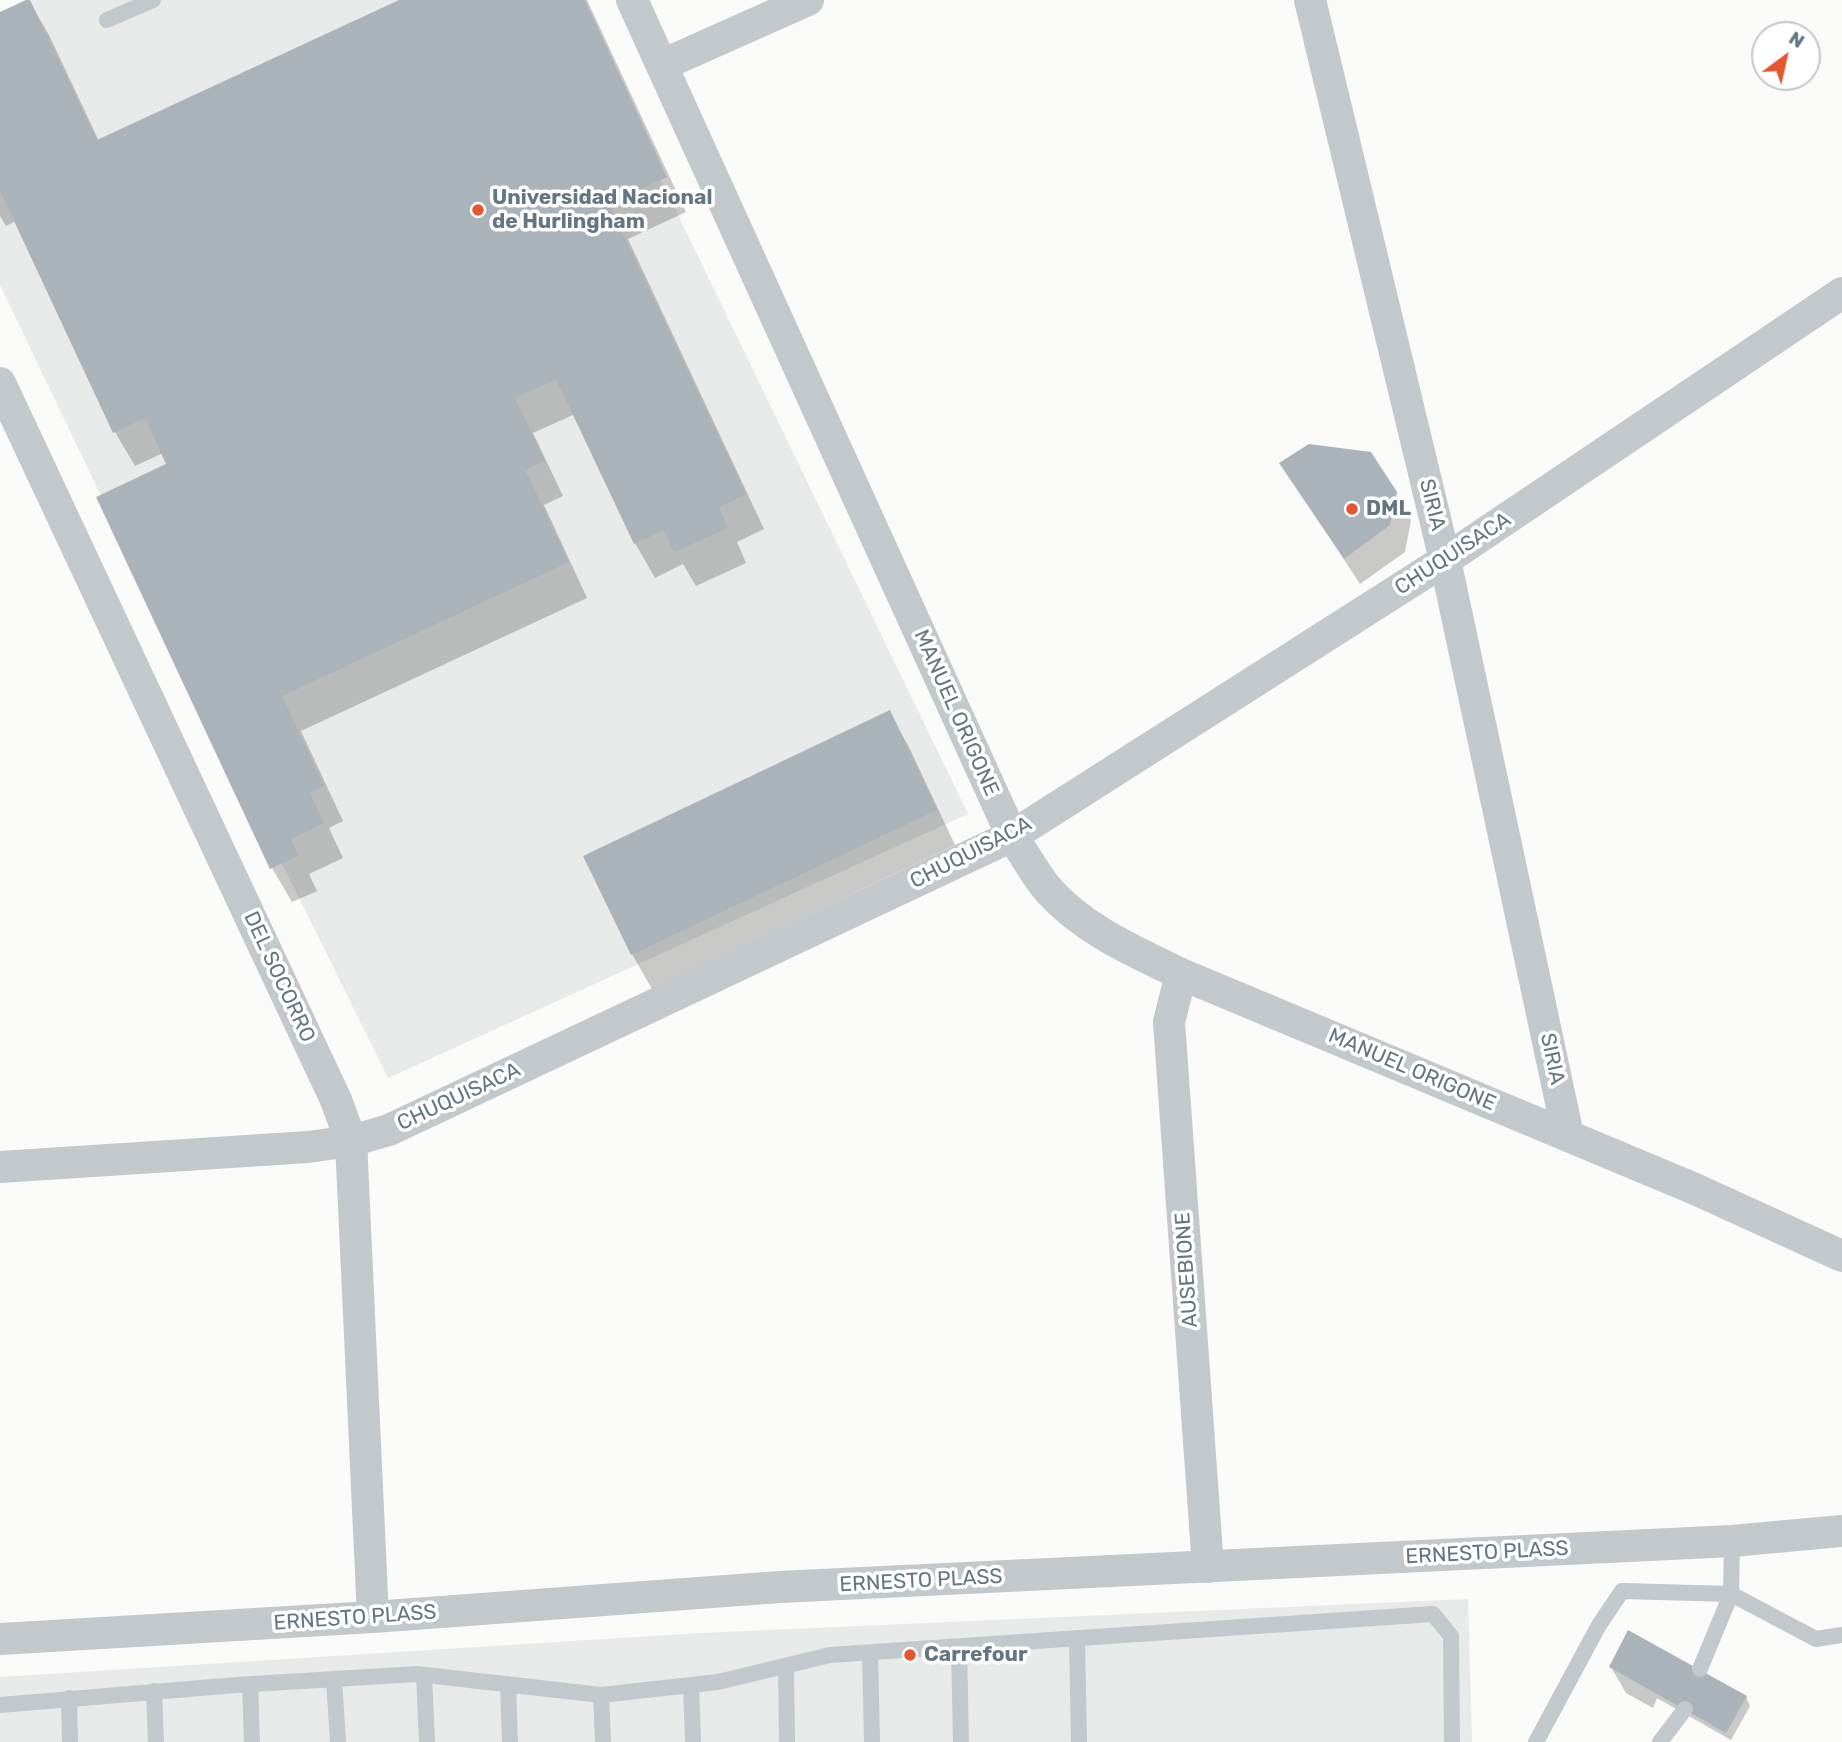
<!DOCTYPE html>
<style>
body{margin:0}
#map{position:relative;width:1842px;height:1742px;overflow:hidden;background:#fafaf8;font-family:Rubik,sans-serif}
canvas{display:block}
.north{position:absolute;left:1751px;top:21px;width:70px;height:70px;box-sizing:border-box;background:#fff;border:2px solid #c1c8cd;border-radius:50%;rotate:33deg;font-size:19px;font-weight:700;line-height:28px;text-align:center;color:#657683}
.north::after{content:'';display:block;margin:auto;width:24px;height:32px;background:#e4572e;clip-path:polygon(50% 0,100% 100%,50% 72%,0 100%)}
</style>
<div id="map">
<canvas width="1842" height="1742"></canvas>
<div class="north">N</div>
</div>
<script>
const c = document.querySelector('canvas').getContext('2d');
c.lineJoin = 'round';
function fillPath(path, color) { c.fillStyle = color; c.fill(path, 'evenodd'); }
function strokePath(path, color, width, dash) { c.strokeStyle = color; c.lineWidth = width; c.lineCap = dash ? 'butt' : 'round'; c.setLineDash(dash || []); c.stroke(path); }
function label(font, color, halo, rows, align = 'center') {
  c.font = font + ' Rubik,sans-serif'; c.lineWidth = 7; c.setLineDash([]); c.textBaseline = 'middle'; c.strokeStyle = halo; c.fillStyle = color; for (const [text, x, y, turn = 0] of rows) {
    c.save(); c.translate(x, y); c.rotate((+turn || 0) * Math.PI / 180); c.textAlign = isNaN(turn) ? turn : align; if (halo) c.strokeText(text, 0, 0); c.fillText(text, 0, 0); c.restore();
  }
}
const built = new Path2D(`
 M 27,0 L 574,0 L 968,814 L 388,1078 L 126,548 L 0,285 L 0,12 Z
 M 1468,1599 L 1472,1742 L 0,1742 L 0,1677 L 701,1633 Z`);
const shadow = new Path2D(`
 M 403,0 L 587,0 L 686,212 L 628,239 L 764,529 L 737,542 L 746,563 L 696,586 L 683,564 L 655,578 L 635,543 L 575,414 L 533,433 L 563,496 L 544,505 L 587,598 L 301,731 L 343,821 L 329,828 L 343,858 L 309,874 L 317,891 L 292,902 L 272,868 L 169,465 L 163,453 L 135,466 L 115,432 L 16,221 L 6,226 L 0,216 L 0,14 L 29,1 L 49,35 L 99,141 Z
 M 1281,463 L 1395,493 L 1411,520 L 1405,552 L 1360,584 Z
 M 889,712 L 909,747 L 955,845 L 652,989 L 632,954 Z
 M 1611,1667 L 1746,1697 L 1750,1706 L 1731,1740 L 1657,1698 L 1653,1708 L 1626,1693 Z`);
const building = new Path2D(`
 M 26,0 L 30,0 L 97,140 L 399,0 L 585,0 L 667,177 L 609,204 L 746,494 L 719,507 L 728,528 L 674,552 L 664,530 L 634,544 L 556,379 L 515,398 L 545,461 L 525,470 L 569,562 L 282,696 L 324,786 L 310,793 L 324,823 L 291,839 L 298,856 L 270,869 L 96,497 L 166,464 L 145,418 L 113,433 L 0,191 L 0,12 Z
 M 1309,444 L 1371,452 L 1397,492 L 1390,525 L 1344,559 L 1279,463 Z
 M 890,710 L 937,810 L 631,955 L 583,856 Z
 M 1628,1630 L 1747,1696 L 1726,1733 L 1609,1667 Z`);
const service = new Path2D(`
 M 107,20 L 153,0
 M 1077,1639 L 1079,1742
 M 959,1647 L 961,1742
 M 870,1653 L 872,1742
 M 786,1667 L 787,1742
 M 1700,1669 L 1731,1594 L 1816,1639 L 1842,1635
 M 424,1675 L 427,1742
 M 334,1679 L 338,1742
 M 250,1684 L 252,1742
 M 508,1684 L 510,1742
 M 691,1685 L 693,1742
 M 154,1691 L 156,1742
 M 601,1695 L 603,1742
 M 69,1698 L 70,1742
 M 0,1705 L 236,1685 L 417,1674 L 601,1695 L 718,1682 L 830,1655 L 1433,1614 L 1451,1636 L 1452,1742
 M 1536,1742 L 1599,1625 L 1622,1591 L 1731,1594 L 1732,1541
 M 1660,1742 L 1685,1709`);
const minor = new Path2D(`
 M 632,0 L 1012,836 C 1023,852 1033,870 1045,886 C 1080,928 1133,951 1181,974 L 1695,1189 L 1842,1256
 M 1310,0 L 1445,560 L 1568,1135
 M 662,65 L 808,0
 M 0,383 L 336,1100 L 351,1141 L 373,1617
 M 1181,974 L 1169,1022 L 1208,1567
 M 0,1167 L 308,1147 L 351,1141 L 389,1130 L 1012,836 L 1445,560 L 1842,293
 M 0,1639 L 373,1617 L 780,1587 L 1732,1541 L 1842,1531`);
const markers = [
 [478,210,7,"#e4572e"],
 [1352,509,7,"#e4572e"],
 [910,1655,7,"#e4572e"]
];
const poiNames = [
 ["Universidad Nacional",492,198],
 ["de Hurlingham",492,222],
 ["DML",1366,509],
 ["Carrefour",924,1655]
];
const streetNames = [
 ["SIRIA",1432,505,76],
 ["CHUQUISACA",1453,554,-33],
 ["MANUEL ORIGONE",956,713,66],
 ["CHUQUISACA",971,853,-27],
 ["DEL SOCORRO",279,977,65],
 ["SIRIA",1552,1059,78],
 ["MANUEL ORIGONE",1412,1070,23],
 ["CHUQUISACA",459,1097,-25],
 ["AUSEBIONE",1187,1270,-94],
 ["ERNESTO PLASS",1487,1553,-3],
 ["ERNESTO PLASS",921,1581,-3],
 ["ERNESTO PLASS",355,1618,-4]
];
fillPath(built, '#e8e9e9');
fillPath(shadow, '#0003');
fillPath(building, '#aab3b9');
strokePath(service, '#c3c8cc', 16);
strokePath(minor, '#c3c8cc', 32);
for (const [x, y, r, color] of markers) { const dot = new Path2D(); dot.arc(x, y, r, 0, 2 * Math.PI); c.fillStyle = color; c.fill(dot); strokePath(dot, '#fff', 2.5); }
label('bold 21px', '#657683', '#fff', poiNames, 'left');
label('21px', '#657683', '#fff', streetNames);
</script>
